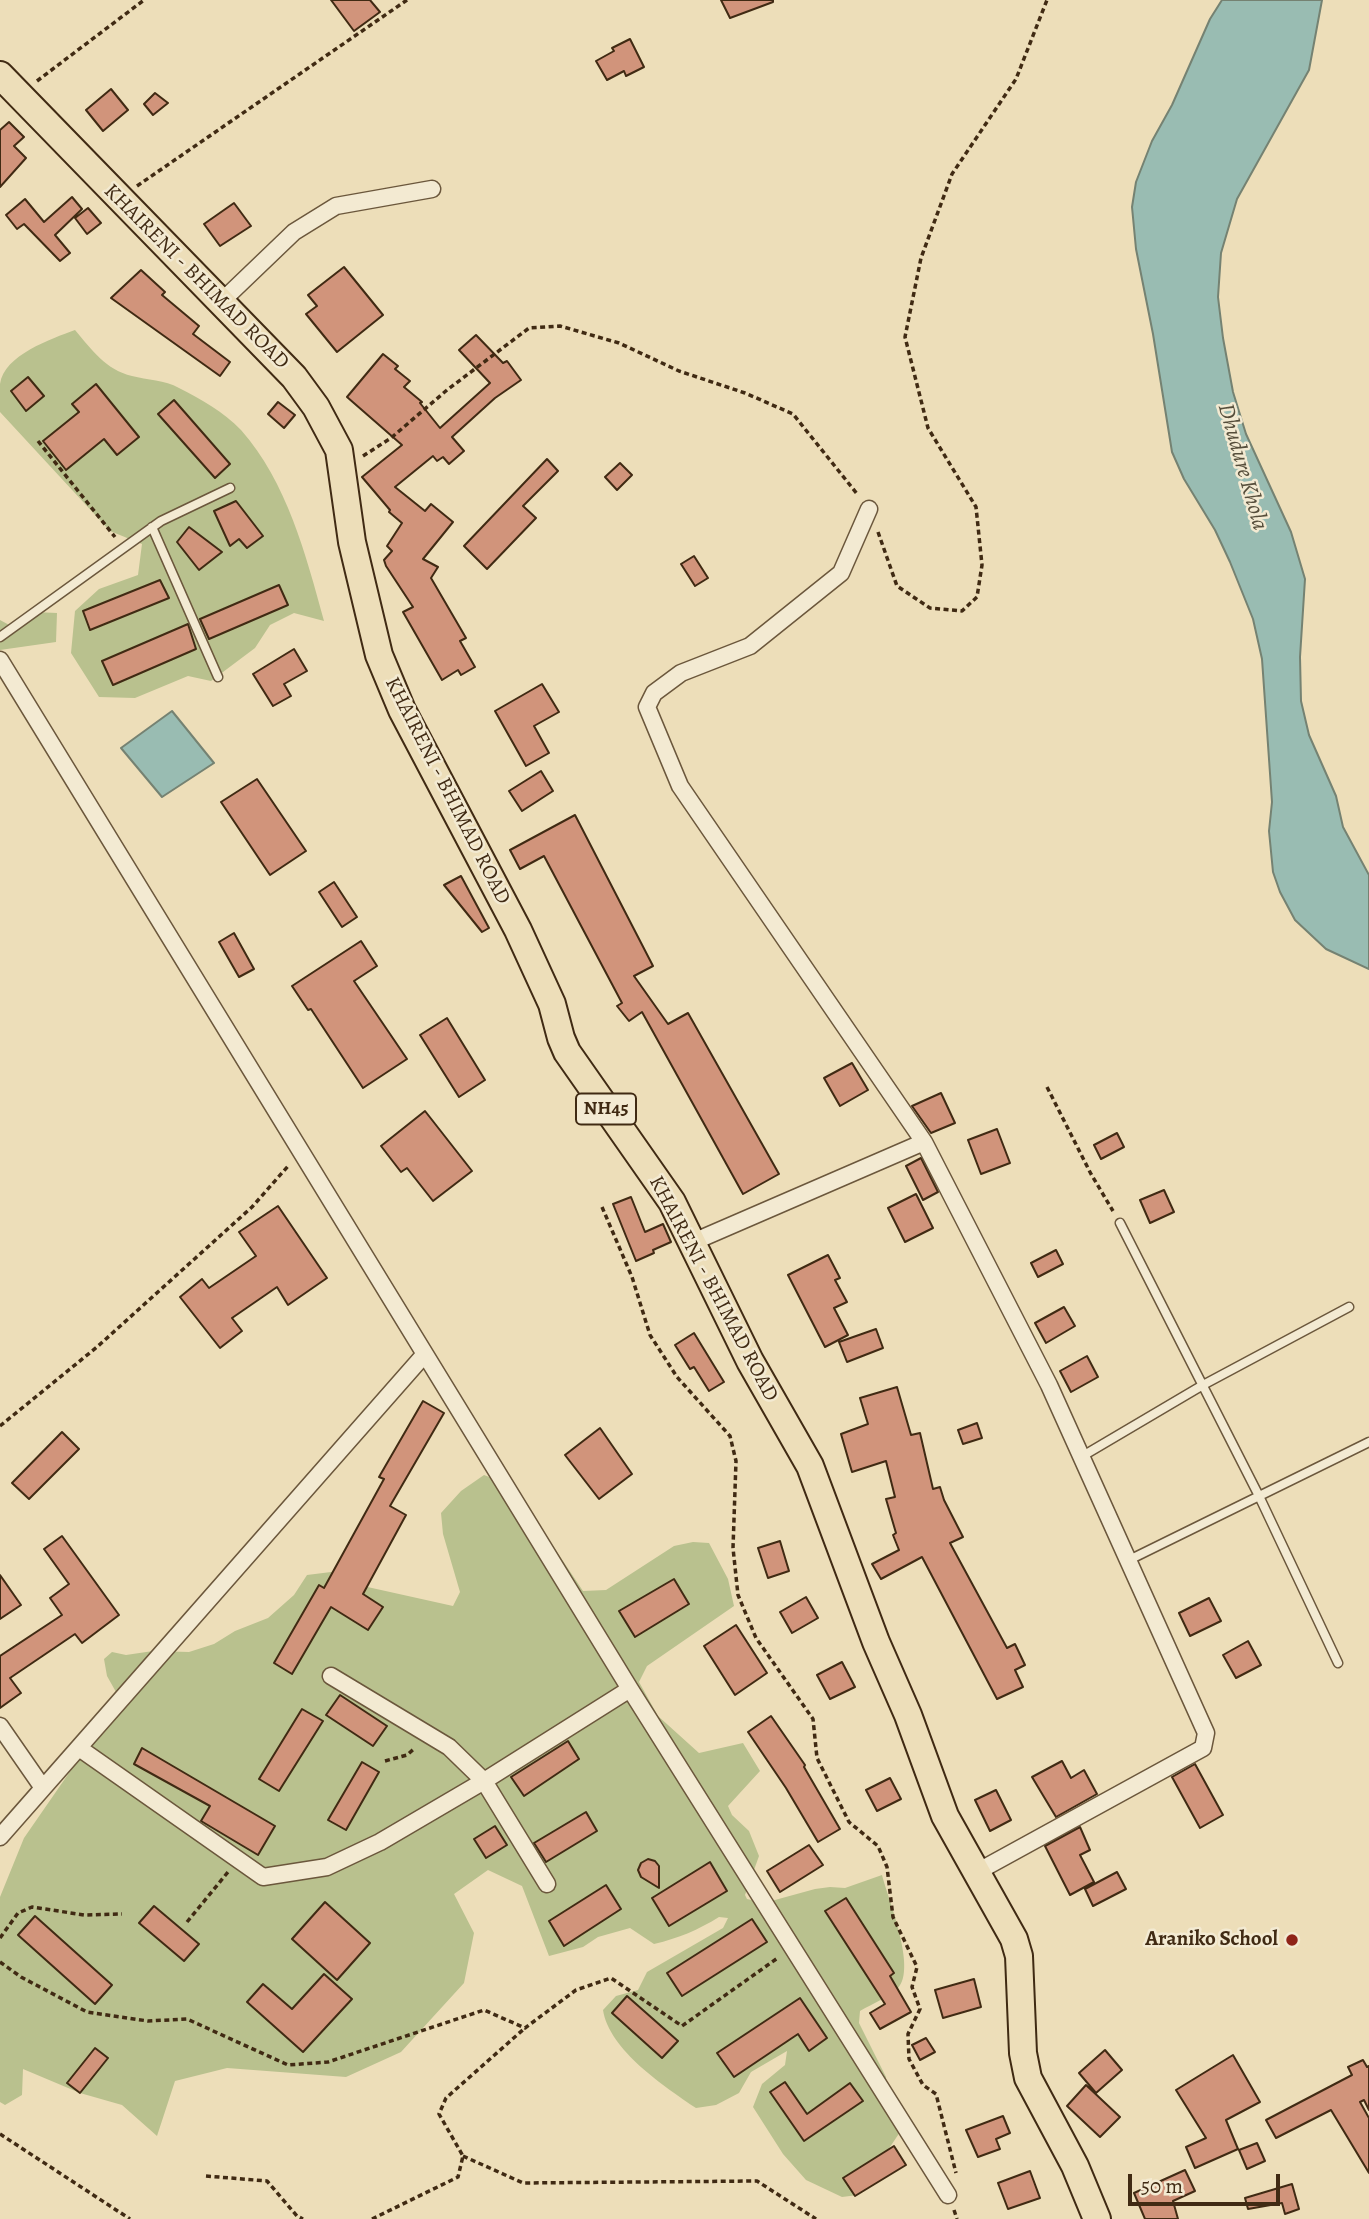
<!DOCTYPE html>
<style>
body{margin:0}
#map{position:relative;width:1369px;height:2219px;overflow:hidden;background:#eddeb9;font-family:Alegreya,serif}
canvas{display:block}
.scale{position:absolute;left:1128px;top:2174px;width:152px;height:32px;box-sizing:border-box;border:4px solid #402a13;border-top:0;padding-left:9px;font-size:21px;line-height:24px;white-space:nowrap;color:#402a13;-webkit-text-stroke:5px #f3ead2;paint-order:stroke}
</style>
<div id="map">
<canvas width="1369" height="2219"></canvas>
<div class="scale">50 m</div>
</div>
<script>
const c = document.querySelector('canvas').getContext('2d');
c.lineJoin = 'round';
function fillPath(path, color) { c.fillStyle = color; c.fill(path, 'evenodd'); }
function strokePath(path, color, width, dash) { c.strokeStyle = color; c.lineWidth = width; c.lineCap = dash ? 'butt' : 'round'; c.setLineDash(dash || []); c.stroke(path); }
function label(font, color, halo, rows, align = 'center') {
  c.font = font + ' Alegreya,serif'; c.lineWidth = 5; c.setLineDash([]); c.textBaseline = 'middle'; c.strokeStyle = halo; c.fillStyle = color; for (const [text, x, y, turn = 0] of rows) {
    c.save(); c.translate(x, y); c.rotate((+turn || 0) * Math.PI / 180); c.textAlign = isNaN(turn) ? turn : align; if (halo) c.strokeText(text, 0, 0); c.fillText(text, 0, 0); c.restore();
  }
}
const green = new Path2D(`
 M 75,330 C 92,350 106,370 132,376 C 147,380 165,380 179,388 C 201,399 224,412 241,430 C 287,482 306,555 324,621 L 294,613 L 270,625 L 255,648 L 211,681 L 188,676 L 135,698 L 99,697 L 71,653 L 75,611 L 99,589 L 138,575 L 142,544 L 110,531 L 0,412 C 0,403 0,392 0,384 C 4,355 51,339 75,330 Z
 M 35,612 L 57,613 L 56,642 L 0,650 L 0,620 L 13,627 Z
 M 484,1475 L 513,1486 L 583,1591 L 606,1590 L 674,1546 L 693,1542 L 709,1543 L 728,1579 L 734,1606 L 647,1666 L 639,1682 L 658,1716 L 699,1753 L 743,1743 L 760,1771 L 728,1806 L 732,1815 L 749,1831 L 759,1856 L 745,1895 L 747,1899 L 764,1903 L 815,1889 L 830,1887 L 845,1888 L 882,1875 C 888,1899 917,1968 898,1988 C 889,1997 872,2004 860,2011 L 859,2023 L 886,2077 L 889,2113 L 900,2132 L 858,2195 L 842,2197 L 806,2180 L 783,2154 L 753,2107 L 762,2084 L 785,2065 L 787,2051 L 751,2072 L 739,2093 L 716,2105 L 696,2108 C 665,2087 609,2050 603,2010 L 616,1996 L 638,1990 L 647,1972 L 723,1928 L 728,1918 L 719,1917 C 698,1930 679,1938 654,1944 L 630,1928 L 598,1937 L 583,1947 L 549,1956 L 522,1886 L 488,1870 L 454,1894 L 474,1933 L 464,1983 L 401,2052 L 346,2077 L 227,2068 L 175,2081 L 157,2136 L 122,2105 L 80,2093 L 23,2069 L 22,2095 L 5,2105 L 0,2102 L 0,1897 L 24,1838 L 89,1744 L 103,1734 L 119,1715 L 116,1692 L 107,1676 L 104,1659 L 112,1652 L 126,1655 L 153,1651 L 189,1652 L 214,1644 L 235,1631 L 268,1618 L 294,1595 L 307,1575 L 339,1571 L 363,1586 L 453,1606 L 460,1592 L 443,1534 L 441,1513 L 461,1491 Z`);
const water = new Path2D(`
 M 1222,0 L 1322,0 L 1309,70 L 1237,199 L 1221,253 L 1218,297 L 1223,338 L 1233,392 L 1246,434 L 1291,532 L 1305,579 L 1300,657 L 1301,701 L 1309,735 L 1336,796 L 1343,827 L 1369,875 L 1369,969 L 1326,949 L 1295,920 L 1280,892 L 1273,872 L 1269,831 L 1272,802 L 1262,659 L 1253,619 L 1230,562 L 1215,530 L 1184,479 L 1172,452 L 1153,334 L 1136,249 L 1132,207 L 1136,182 L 1152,141 L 1172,105 L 1210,19 Z
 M 172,711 L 214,763 L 162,797 L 121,748 Z`);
const building = new Path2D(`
 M 331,0 L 370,0 L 380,12 L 354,31 Z
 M 721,0 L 773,0 L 773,2 L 730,18 Z
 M 630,39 L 644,67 L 626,76 L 624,71 L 607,80 L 596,61 L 614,51 L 612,48 Z
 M 111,89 L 128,110 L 103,131 L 86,110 Z
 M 155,93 L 168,103 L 153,115 L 144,104 Z
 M 9,122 L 24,137 L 14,146 L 26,158 L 0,187 L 0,130 Z
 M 72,197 L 82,209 L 55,235 L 70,253 L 60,261 L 24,224 L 17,229 L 6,215 L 25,199 L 44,222 Z
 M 234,203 L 251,226 L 220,246 L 204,224 Z
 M 88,208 L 101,223 L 87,234 L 75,218 Z
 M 344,267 L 383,315 L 337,352 L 306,314 L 317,306 L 308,295 Z
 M 141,270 L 165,292 L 162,295 L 199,326 L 193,334 L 230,362 L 220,376 L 111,298 Z
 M 476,335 L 503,363 L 507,361 L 521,380 L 495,398 L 452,437 L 464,451 L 449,464 L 443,457 L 437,461 L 433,456 L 395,487 L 425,511 L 431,504 L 453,522 L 423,559 L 438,567 L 431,578 L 466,638 L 460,641 L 475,667 L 461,675 L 458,670 L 442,680 L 403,612 L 413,607 L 386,566 L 384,560 L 392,551 L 387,546 L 402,523 L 389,512 L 390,510 L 362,477 L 402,445 L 347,397 L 383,354 L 398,366 L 395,369 L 410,381 L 404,387 L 422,402 L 420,403 L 440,428 L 490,383 L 459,350 Z
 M 28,377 L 44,396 L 26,411 L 11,391 Z
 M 96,384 L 139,437 L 117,455 L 104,439 L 66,470 L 43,441 L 79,412 L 72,404 Z
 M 174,400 L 230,464 L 215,478 L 158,414 Z
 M 278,402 L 295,415 L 284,428 L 268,414 Z
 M 547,459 L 558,471 L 523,506 L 536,518 L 487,569 L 464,546 Z
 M 620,463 L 632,475 L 617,490 L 605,477 Z
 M 236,501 L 263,536 L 247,548 L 239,539 L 230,546 L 214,511 Z
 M 189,527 L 222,552 L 199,570 L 177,542 Z
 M 694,556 L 708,578 L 695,586 L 681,564 Z
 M 160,580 L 169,598 L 90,630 L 83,611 Z
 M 279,585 L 288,605 L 209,639 L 200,619 Z
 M 188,624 L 196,649 L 113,685 L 102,661 Z
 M 294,649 L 307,671 L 284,684 L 291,696 L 273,706 L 253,674 Z
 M 542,684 L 559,712 L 534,726 L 549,753 L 526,766 L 495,711 Z
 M 541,771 L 553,791 L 522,811 L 509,791 Z
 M 257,779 L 306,851 L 270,875 L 221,802 Z
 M 575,815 L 653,966 L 634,976 L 668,1024 L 688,1013 L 779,1174 L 743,1194 L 642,1012 L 629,1021 L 617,1006 L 622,1003 L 544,856 L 520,869 L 510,850 Z
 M 461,876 L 489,928 L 482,932 L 444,885 Z
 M 334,882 L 357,917 L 342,927 L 319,892 Z
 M 234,933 L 254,969 L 239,977 L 219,942 Z
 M 361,941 L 377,966 L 354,981 L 407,1059 L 363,1088 L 311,1009 L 308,1010 L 292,986 Z
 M 447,1018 L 485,1080 L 459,1097 L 420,1035 Z
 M 852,1063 L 868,1090 L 840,1106 L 824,1078 Z
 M 941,1093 L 955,1123 L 931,1133 L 912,1106 Z
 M 425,1111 L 472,1171 L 433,1201 L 407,1168 L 401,1172 L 381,1146 Z
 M 997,1129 L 1010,1163 L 981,1174 L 968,1140 Z
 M 1117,1133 L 1124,1147 L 1101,1159 L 1094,1145 Z
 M 921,1158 L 938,1192 L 923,1200 L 906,1166 Z
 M 1164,1190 L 1174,1212 L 1150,1223 L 1140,1200 Z
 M 916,1194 L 933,1228 L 905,1242 L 888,1208 Z
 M 631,1197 L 645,1232 L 663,1224 L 671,1242 L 653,1250 L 654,1253 L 636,1261 L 613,1204 Z
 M 278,1206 L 327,1278 L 288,1305 L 277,1287 L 232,1318 L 242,1331 L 220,1348 L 180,1297 L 202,1279 L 209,1288 L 256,1256 L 239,1232 Z
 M 1056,1250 L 1063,1264 L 1038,1277 L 1031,1263 Z
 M 828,1255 L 840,1278 L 835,1280 L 847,1302 L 834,1308 L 848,1335 L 825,1347 L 788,1275 Z
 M 1064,1307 L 1075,1326 L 1046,1343 L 1035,1323 Z
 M 876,1329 L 883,1348 L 847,1362 L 839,1342 Z
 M 694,1333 L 724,1382 L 709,1391 L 694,1367 L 690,1369 L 675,1345 Z
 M 1087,1356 L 1098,1377 L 1071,1392 L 1060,1371 Z
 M 897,1387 L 911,1435 L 920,1433 L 933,1489 L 940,1487 L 944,1500 L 963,1537 L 950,1543 L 1007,1648 L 1015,1644 L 1025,1665 L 1015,1670 L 1023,1687 L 997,1699 L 922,1557 L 881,1579 L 872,1564 L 899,1550 L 893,1535 L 896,1533 L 886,1499 L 895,1497 L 886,1461 L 852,1472 L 841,1434 L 868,1424 L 860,1398 Z
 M 423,1401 L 444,1413 L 390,1506 L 406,1515 L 363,1594 L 383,1607 L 368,1630 L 331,1607 L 292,1674 L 274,1663 L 319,1585 L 324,1588 L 384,1479 L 379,1477 Z
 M 977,1423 L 982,1438 L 963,1444 L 958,1430 Z
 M 600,1428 L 632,1474 L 599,1499 L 565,1455 Z
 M 62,1432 L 79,1449 L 29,1499 L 12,1483 Z
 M 62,1536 L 119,1615 L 82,1643 L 75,1634 L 10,1678 L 21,1693 L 0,1708 L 0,1656 L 62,1615 L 50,1598 L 69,1584 L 44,1549 Z
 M 780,1541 L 789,1571 L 768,1578 L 758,1548 Z
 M 0,1575 L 21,1605 L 0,1619 Z
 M 674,1579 L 689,1604 L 635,1637 L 619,1611 Z
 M 806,1597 L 818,1618 L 792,1633 L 780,1612 Z
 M 1209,1598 L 1221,1621 L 1190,1636 L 1179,1613 Z
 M 736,1625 L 767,1673 L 735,1695 L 704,1646 Z
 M 1248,1641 L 1261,1665 L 1236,1678 L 1223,1655 Z
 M 842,1662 L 855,1687 L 830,1699 L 817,1675 Z
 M 340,1695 L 387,1726 L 373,1746 L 326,1715 Z
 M 302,1709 L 323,1721 L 279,1791 L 259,1779 Z
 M 771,1716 L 805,1765 L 804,1767 L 840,1829 L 818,1842 L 786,1788 L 748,1732 Z
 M 568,1741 L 579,1759 L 524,1796 L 511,1777 Z
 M 142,1748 L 275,1826 L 258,1855 L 201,1821 L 210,1806 L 134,1764 Z
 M 1062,1761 L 1071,1778 L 1084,1770 L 1097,1794 L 1056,1817 L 1032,1777 Z
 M 362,1762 L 379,1772 L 346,1830 L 328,1820 Z
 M 1195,1764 L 1223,1815 L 1200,1828 L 1172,1777 Z
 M 890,1778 L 901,1799 L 877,1811 L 866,1790 Z
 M 996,1790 L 1011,1820 L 990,1831 L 975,1800 Z
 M 586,1812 L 597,1831 L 546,1862 L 534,1843 Z
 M 495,1826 L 507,1845 L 486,1858 L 474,1839 Z
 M 1080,1827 L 1090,1850 L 1080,1855 L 1094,1882 L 1070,1895 L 1045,1846 Z
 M 809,1845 L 823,1865 L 780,1892 L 767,1871 Z
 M 648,1859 L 655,1861 L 659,1866 L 659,1888 L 641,1877 L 638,1870 L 641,1863 Z
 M 710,1862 L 727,1891 L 669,1926 L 652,1898 Z
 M 1117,1872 L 1126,1889 L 1093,1906 L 1085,1889 Z
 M 606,1885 L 621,1909 L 564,1946 L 549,1921 Z
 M 846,1898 L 894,1973 L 890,1976 L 911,2012 L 880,2029 L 870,2013 L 885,2004 L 825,1911 Z
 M 325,1902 L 370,1943 L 337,1980 L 292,1939 Z
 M 154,1906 L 199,1944 L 184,1961 L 139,1923 Z
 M 35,1916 L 112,1985 L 95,2004 L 18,1935 Z
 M 752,1919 L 767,1942 L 682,1996 L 667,1973 Z
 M 324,1974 L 352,1999 L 303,2052 L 247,2002 L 263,1984 L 292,2009 Z
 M 974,1979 L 981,2007 L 943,2018 L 935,1990 Z
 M 627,1996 L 678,2041 L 662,2058 L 612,2013 Z
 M 800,1998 L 827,2038 L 809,2051 L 798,2034 L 734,2077 L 717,2053 Z
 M 926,2038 L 935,2052 L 920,2060 L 912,2045 Z
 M 95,2048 L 108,2058 L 80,2093 L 67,2083 Z
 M 1105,2050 L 1122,2070 L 1096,2093 L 1079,2073 Z
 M 1233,2055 L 1260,2102 L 1226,2120 L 1238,2149 L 1195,2168 L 1186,2147 L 1206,2138 L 1176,2090 Z
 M 1363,2060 L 1367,2067 L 1369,2066 L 1369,2110 L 1364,2100 L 1360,2102 L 1369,2118 L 1369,2173 L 1331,2110 L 1276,2138 L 1266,2120 L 1352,2075 L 1348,2067 Z
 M 785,2082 L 807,2114 L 850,2083 L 863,2101 L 804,2141 L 770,2092 Z
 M 1086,2085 L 1120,2117 L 1100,2137 L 1067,2106 Z
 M 1003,2116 L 1010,2133 L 996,2139 L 1000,2149 L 978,2157 L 966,2130 Z
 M 1257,2143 L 1265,2161 L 1247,2169 L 1239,2150 Z
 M 894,2146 L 906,2165 L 855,2196 L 843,2178 Z
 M 1185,2170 L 1195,2191 L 1173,2201 L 1178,2219 L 1145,2219 L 1134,2193 Z
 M 1030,2171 L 1040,2198 L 1008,2209 L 998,2183 Z
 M 1292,2184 L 1299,2209 L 1285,2214 L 1282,2203 L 1248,2209 L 1245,2198 Z`);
const path = new Path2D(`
 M 37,81 L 144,0
 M 137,186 L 407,0
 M 38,441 L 115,537
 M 363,456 L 391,438 L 447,390 L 529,328 L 560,326 L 619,343 L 679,371 L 745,393 L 793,414 L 858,495
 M 878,532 L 897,586 L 930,608 L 962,611 L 977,597 L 982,565 L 976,507 L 928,428 L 905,337 L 921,258 L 952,174 L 1016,79 L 1047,0
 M 1047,1087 L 1091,1174 L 1113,1211
 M 602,1207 L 632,1277 L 650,1335 L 677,1377 L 730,1436 L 736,1461 L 733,1548 L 738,1595 L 756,1638 L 813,1719 L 817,1758 L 849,1822 L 878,1846 L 887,1867 L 893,1917 L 917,1967 L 912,1987 L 920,2009 L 908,2034 L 909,2059 L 923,2085 L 936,2094 L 956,2173
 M 0,1426 L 97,1347 L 252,1207 L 289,1165
 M 385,1761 L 407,1755 L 415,1748
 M 187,1922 L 228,1872
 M 0,1938 L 18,1913 L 32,1907 L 84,1915 L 122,1914
 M 0,1962 L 21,1977 L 87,2012 L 148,2021 L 187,2019 L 288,2065 L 328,2062 L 484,2010 L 525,2028 L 576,1990 L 611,1978 L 682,2026 L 779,1957
 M 0,2134 L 130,2219
 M 463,2156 L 523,2183 L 757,2181 L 816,2219
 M 206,2176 L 267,2181 L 297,2216 L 303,2219
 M 954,2210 L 957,2219
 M 372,2219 L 458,2177 L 463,2156 L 439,2114 L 446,2098 L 525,2028`);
const lane = new Path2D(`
 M 152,527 L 218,677
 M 0,637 L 161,521 L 230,488
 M 1120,1223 L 1259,1496 L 1338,1663
 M 1081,1457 L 1203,1385 L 1349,1307
 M 1127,1561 L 1369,1442`);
const street = new Path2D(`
 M 221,302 L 294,232 L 336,206 L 432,189
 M 869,509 L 841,573 L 750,646 L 681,673 L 654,693 L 647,707 L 680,786 L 924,1142
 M 0,660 L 630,1689 L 948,2195
 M 693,1242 L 924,1142 L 1049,1385 L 1206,1733 L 1203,1748 L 975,1873
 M 331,1676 L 449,1747 L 484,1781 L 547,1884
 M 0,1726 L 43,1788
 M 79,1748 L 263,1877 L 327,1867 L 380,1842 L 484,1781 L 630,1689
 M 0,1837 L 424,1355`);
const primary = new Path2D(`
 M 0,75 L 294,377 L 316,407 L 339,450 L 352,542 L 379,655 L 402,710 L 518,930 L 552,1004 L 561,1038 L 567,1052 L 672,1202 L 750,1361 L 810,1466 L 876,1642 L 908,1715 L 945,1816 L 1014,1939 L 1019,1956 L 1023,2053 L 1028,2078 L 1075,2166 L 1097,2219`);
const markers = [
 [1292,1940,7,"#8f2418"]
];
const shields = [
 [606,1109,60]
];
const shieldNames = [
 ["NH45",606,1109]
];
const streetNames = [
 ["KHAIRENI - BHIMAD ROAD",196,277,45],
 ["KHAIRENI - BHIMAD ROAD",447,791,63],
 ["KHAIRENI - BHIMAD ROAD",713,1289,62]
];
const poiNames = [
 ["Araniko School",1278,1940]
];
const waterNames = [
 ["Dhudure Khola",1242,467,74]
];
fillPath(green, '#b9c18e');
fillPath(water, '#99bcb2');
strokePath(water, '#758272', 2);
fillPath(building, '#d1947b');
strokePath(building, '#402a13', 2);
strokePath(lane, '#6b573c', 11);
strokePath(street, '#6b573c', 19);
strokePath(primary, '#402a13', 30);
strokePath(path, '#402a13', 3.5, [5, 3.5]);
strokePath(lane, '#f3ead2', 8);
strokePath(street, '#f3ead2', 16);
strokePath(primary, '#eddeb9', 26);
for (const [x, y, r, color] of markers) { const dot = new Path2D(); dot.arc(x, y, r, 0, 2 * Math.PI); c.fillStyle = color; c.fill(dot); strokePath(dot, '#f3ead2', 2.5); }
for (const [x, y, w] of shields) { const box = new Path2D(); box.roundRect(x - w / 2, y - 15.5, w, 31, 5); c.fillStyle = '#f3ead2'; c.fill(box); strokePath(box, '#402a13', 2); }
label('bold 19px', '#402a13', null, shieldNames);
label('21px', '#402a13', '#f3ead2', streetNames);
label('bold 21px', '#402a13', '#f3ead2', poiNames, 'right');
label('italic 23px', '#564e3b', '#f3ead2', waterNames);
</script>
